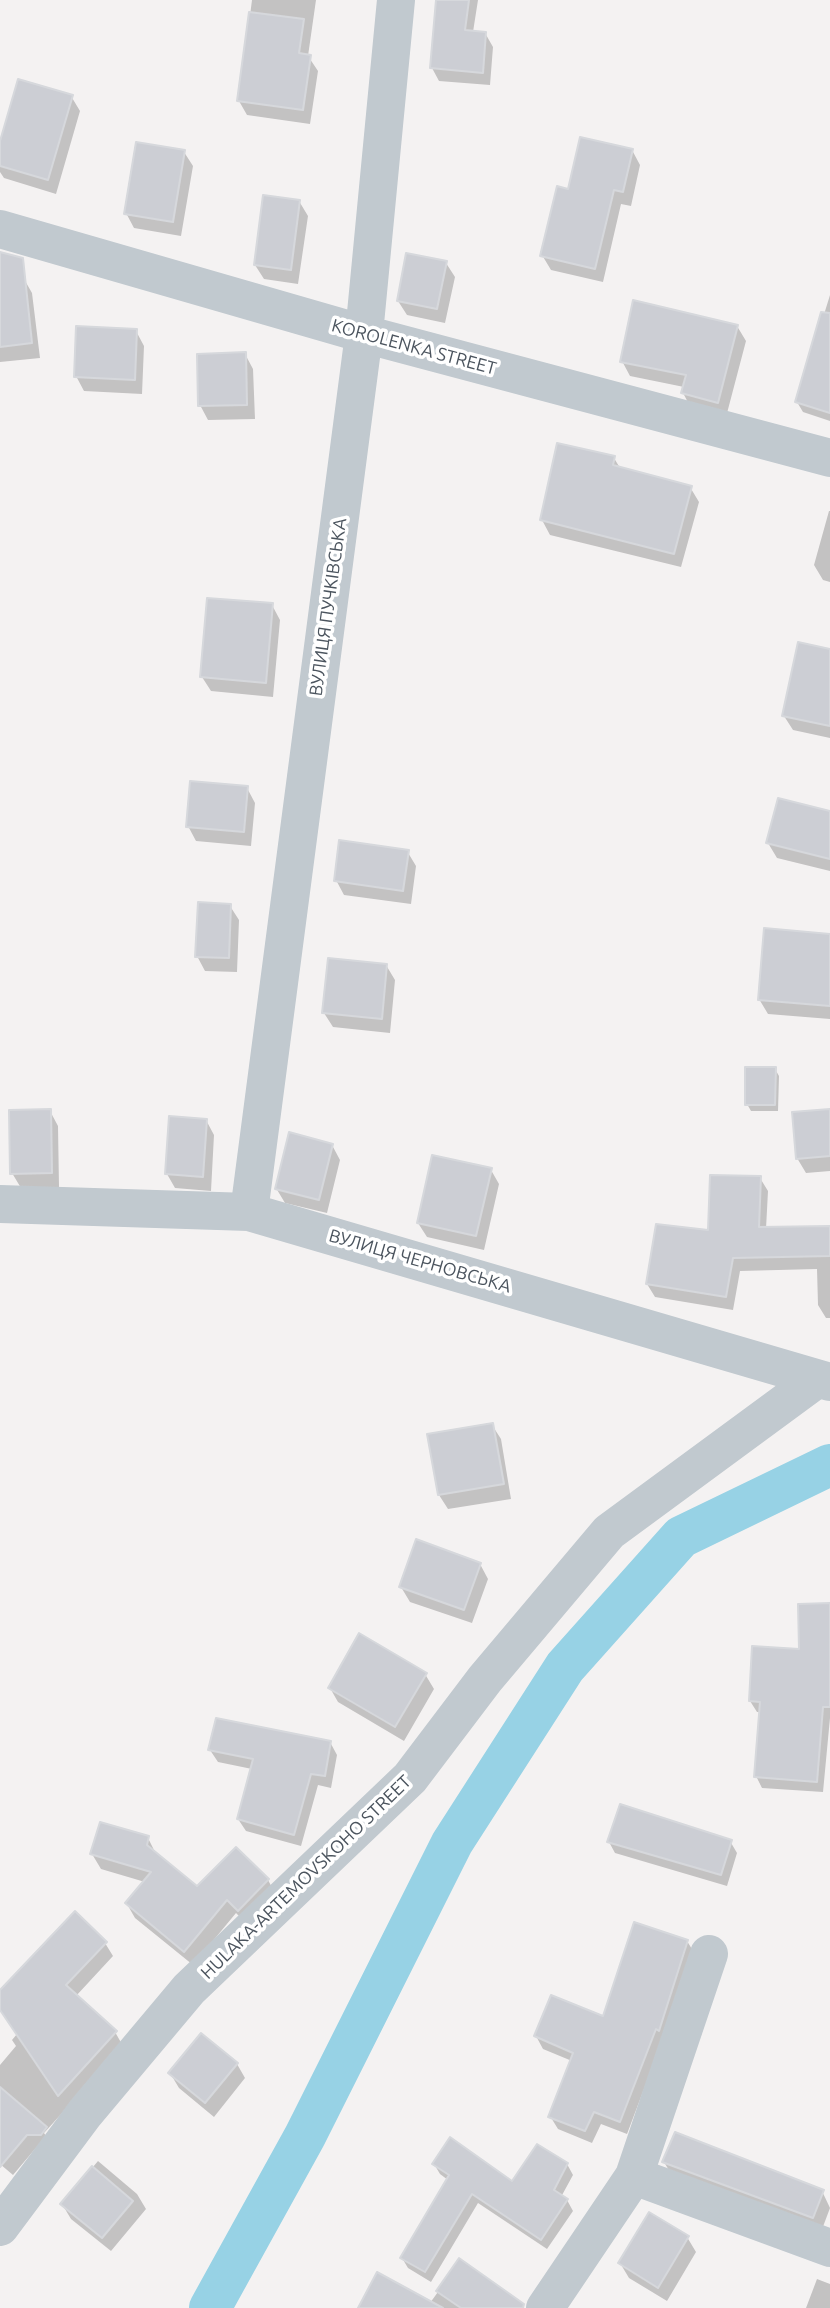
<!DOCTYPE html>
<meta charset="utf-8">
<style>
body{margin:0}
canvas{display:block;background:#f4f2f2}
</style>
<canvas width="830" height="2308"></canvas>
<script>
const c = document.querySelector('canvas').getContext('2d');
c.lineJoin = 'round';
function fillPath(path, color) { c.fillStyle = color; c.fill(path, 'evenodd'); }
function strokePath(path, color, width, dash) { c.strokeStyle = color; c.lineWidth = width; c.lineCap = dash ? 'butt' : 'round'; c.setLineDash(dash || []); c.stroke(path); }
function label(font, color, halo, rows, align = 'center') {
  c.font = font + ' Ubuntu,sans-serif'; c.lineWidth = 7; c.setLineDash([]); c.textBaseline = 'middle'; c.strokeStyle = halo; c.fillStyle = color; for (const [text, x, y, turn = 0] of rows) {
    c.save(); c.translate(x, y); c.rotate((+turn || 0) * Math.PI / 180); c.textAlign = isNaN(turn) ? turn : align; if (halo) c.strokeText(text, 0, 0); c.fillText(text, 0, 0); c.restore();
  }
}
const shadow = new Path2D(`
 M 252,0 L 316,0 L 308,56 L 318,71 L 310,124 L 247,115 L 239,101 Z
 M 438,0 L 478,0 L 473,32 L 485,33 L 493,47 L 490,85 L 439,81 L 432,68 Z
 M 71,96 L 80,111 L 56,194 L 4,178 L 0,172 L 0,148 Z
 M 632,150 L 640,165 L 631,206 L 621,204 L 603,282 L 551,270 L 542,255 L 569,191 Z
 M 184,152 L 193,166 L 181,236 L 134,228 L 126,213 Z
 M 299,201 L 308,216 L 298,284 L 264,279 L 255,265 Z
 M 446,263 L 455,277 L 445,323 L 407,315 L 398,301 Z
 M 24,279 L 32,293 L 40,358 L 0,362 L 0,281 Z
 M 830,295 L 830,421 L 803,412 L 797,402 Z
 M 737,326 L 746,341 L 726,417 L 691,408 L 683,393 L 684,387 L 630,376 L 622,361 Z
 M 136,331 L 144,346 L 142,394 L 84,391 L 76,376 Z
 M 245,354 L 253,369 L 255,419 L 208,420 L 200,405 Z
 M 614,458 L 620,468 L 690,487 L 699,502 L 681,567 L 550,535 L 542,520 Z
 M 829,511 L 830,511 L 830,582 L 823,580 L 814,565 Z
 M 272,605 L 280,620 L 273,697 L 211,691 L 202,677 Z
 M 830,651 L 830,738 L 793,730 L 784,716 Z
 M 247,788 L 255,803 L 251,846 L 196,841 L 188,826 Z
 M 830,813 L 830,871 L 777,858 L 768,843 Z
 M 407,851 L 416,866 L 411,904 L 344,895 L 336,880 Z
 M 230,906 L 239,920 L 237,972 L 205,971 L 197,956 Z
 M 830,936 L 830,1019 L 768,1014 L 759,999 Z
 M 386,965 L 395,980 L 390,1033 L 333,1027 L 324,1013 Z
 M 775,1069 L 779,1076 L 778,1111 L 751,1111 L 747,1104 Z
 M 50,1111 L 58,1126 L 59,1187 L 21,1188 L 12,1173 Z
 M 830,1111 L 830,1171 L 806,1173 L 797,1158 Z
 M 206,1120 L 214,1135 L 211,1191 L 175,1188 L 167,1174 Z
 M 332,1145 L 340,1160 L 327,1213 L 285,1203 L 276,1188 Z
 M 491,1170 L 499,1184 L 484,1250 L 427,1237 L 418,1223 Z
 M 760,1178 L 768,1191 L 766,1229 L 830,1228 L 830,1318 L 826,1318 L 818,1305 L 817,1269 L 740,1271 L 733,1310 L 655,1297 L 647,1284 L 709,1232 Z
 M 492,1425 L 501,1439 L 511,1499 L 448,1509 L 439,1495 L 429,1436 Z
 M 480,1564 L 488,1579 L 472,1623 L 410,1602 L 401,1587 Z
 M 830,1605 L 830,1718 L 823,1792 L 762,1788 L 756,1776 L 761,1712 L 757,1712 L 750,1701 L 801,1651 Z
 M 425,1674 L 434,1689 L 404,1741 L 338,1702 L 330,1688 Z
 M 330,1742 L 337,1755 L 331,1788 L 318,1785 L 301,1846 L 246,1831 L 238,1819 L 252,1769 L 218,1762 L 210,1750 Z
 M 148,1838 L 156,1854 L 197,1889 L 268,1880 L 276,1895 L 247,1924 L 236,1913 L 193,1965 L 135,1918 L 127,1904 L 145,1882 L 101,1869 L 92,1854 Z
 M 730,1841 L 737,1853 L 727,1886 L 615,1853 L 609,1842 Z
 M 687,1941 L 695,1954 L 627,2134 L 601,2124 L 592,2143 L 558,2129 L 550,2116 L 572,2061 L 543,2049 L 536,2036 L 604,2018 Z
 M 105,1943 L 113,1956 L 76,1996 L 115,2032 L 123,2046 L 44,2133 L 46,2136 L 13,2175 L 0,2164 L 0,2065 L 16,2046 L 12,2040 L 17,2034 L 0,2009 L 0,1992 Z
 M 237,2064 L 245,2078 L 214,2117 L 179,2088 L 170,2073 Z
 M 98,2161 L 137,2194 L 146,2209 L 111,2251 L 71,2219 L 62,2204 Z
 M 664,2162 L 822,2191 L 830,2208 L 821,2232 L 673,2177 Z
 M 434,2164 L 513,2184 L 567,2164 L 573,2175 L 561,2197 L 567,2200 L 573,2211 L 547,2249 L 478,2203 L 431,2282 L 408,2268 L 402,2258 L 448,2180 L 440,2174 Z
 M 687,2237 L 696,2252 L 667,2301 L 629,2278 L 620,2263 Z
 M 448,2278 L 490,2308 L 368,2308 L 430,2303 Z
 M 817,2279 L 830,2284 L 830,2308 L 806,2308 Z`);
const canal = new Path2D(`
 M 210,2308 L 305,2136 L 452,1843 L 565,1667 L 681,1537 L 830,1465`);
const building = new Path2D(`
 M 436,0 L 469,0 L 465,30 L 486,32 L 483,73 L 430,68 Z
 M 249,12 L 304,19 L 299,53 L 311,55 L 303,110 L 237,101 Z
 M 18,79 L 73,95 L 48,180 L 0,166 L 0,141 Z
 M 580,137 L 633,149 L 623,192 L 614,190 L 595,269 L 540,256 L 557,186 L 568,189 Z
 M 136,142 L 185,150 L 173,222 L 124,214 Z
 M 263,195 L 300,200 L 291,270 L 254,265 Z
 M 0,252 L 23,258 L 32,343 L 0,347 Z
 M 406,253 L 447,261 L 437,309 L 397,301 Z
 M 633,300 L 738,325 L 718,403 L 681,393 L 686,375 L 620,362 Z
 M 821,312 L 830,313 L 830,413 L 795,402 Z
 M 76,326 L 137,329 L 135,380 L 74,377 Z
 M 246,352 L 247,405 L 198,406 L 197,354 Z
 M 557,443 L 615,456 L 613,465 L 692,486 L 674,554 L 540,520 Z
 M 207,598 L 273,603 L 266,683 L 200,677 Z
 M 798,642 L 830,649 L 830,726 L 782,716 Z
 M 190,781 L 248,786 L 244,832 L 186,827 Z
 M 778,798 L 830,811 L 830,859 L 766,843 Z
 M 339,840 L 409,850 L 403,891 L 334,881 Z
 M 198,902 L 231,904 L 229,958 L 195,957 Z
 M 764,928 L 830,934 L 830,1006 L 758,1000 Z
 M 328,958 L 387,964 L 382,1019 L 322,1013 Z
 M 745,1067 L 776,1067 L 775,1105 L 745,1105 Z
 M 51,1109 L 52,1173 L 10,1174 L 9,1110 Z
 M 830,1109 L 830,1156 L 796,1159 L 792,1112 Z
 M 169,1116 L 207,1119 L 203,1177 L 165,1174 Z
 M 289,1132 L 333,1144 L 319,1200 L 275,1189 Z
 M 432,1155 L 492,1168 L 476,1236 L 417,1223 Z
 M 710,1175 L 761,1176 L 759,1227 L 830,1226 L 830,1256 L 733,1258 L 726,1297 L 646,1284 L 656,1224 L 708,1230 Z
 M 493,1423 L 504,1484 L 438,1495 L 427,1434 Z
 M 416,1539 L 481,1563 L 464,1610 L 399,1587 Z
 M 830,1603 L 830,1707 L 823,1707 L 817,1782 L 754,1777 L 760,1702 L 749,1701 L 752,1646 L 799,1649 L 798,1604 Z
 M 359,1633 L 427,1673 L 395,1727 L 328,1688 Z
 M 216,1718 L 331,1741 L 325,1776 L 311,1774 L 294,1835 L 237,1819 L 253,1759 L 208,1750 Z
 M 620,1804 L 732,1840 L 721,1875 L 607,1842 Z
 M 100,1822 L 149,1836 L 147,1845 L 197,1886 L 236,1847 L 269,1879 L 238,1911 L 227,1900 L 184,1952 L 125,1903 L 151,1872 L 90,1854 Z
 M 75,1911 L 107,1942 L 66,1985 L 117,2031 L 58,2096 L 0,2010 L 0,1990 Z
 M 634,1922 L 688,1940 L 659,2031 L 656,2029 L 620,2122 L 594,2112 L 585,2131 L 548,2117 L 573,2053 L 534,2036 L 551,1995 L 603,2016 Z
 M 201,2033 L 238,2063 L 205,2103 L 168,2073 Z
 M 0,2087 L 47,2127 L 41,2135 L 27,2135 L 0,2167 Z
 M 675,2132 L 824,2190 L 813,2218 L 662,2162 Z
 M 450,2137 L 512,2181 L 537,2144 L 568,2163 L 554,2190 L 568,2199 L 541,2240 L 472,2194 L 425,2272 L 400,2258 L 449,2175 L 432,2164 Z
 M 92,2166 L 133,2201 L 102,2238 L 60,2204 Z
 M 649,2212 L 689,2236 L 658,2288 L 618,2263 Z
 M 459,2258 L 524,2304 L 523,2308 L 461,2308 L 436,2291 Z
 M 377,2272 L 443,2308 L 358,2308 Z`);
const minor = new Path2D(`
 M 0,229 L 364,334 L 830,458
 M 0,1204 L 249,1212 L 830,1382
 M 249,1212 L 364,334 L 396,0
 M 634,2176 L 830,2248
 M 0,2227 L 85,2113 L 189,1989 L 410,1778 L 485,1679 L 609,1532 L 817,1379
 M 545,2308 L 634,2176 L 709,1954`);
const streetNames = [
 ["KOROLENKA STREET",414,347,15],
 ["ВУЛИЦЯ ПУЧКІВСЬКА",328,607,-82],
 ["ВУЛИЦЯ ЧЕРНОВСЬКА",420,1261,16],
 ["HULAKA-ARTEMOVSKOHO STREET",306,1877,-44]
];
fillPath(shadow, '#0003');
strokePath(canal, '#97d2e5', 42);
fillPath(building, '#ccced4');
strokePath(building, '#d6d8dc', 2);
strokePath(minor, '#c1c9cf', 38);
label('18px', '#4b545e', '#fff', streetNames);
</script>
